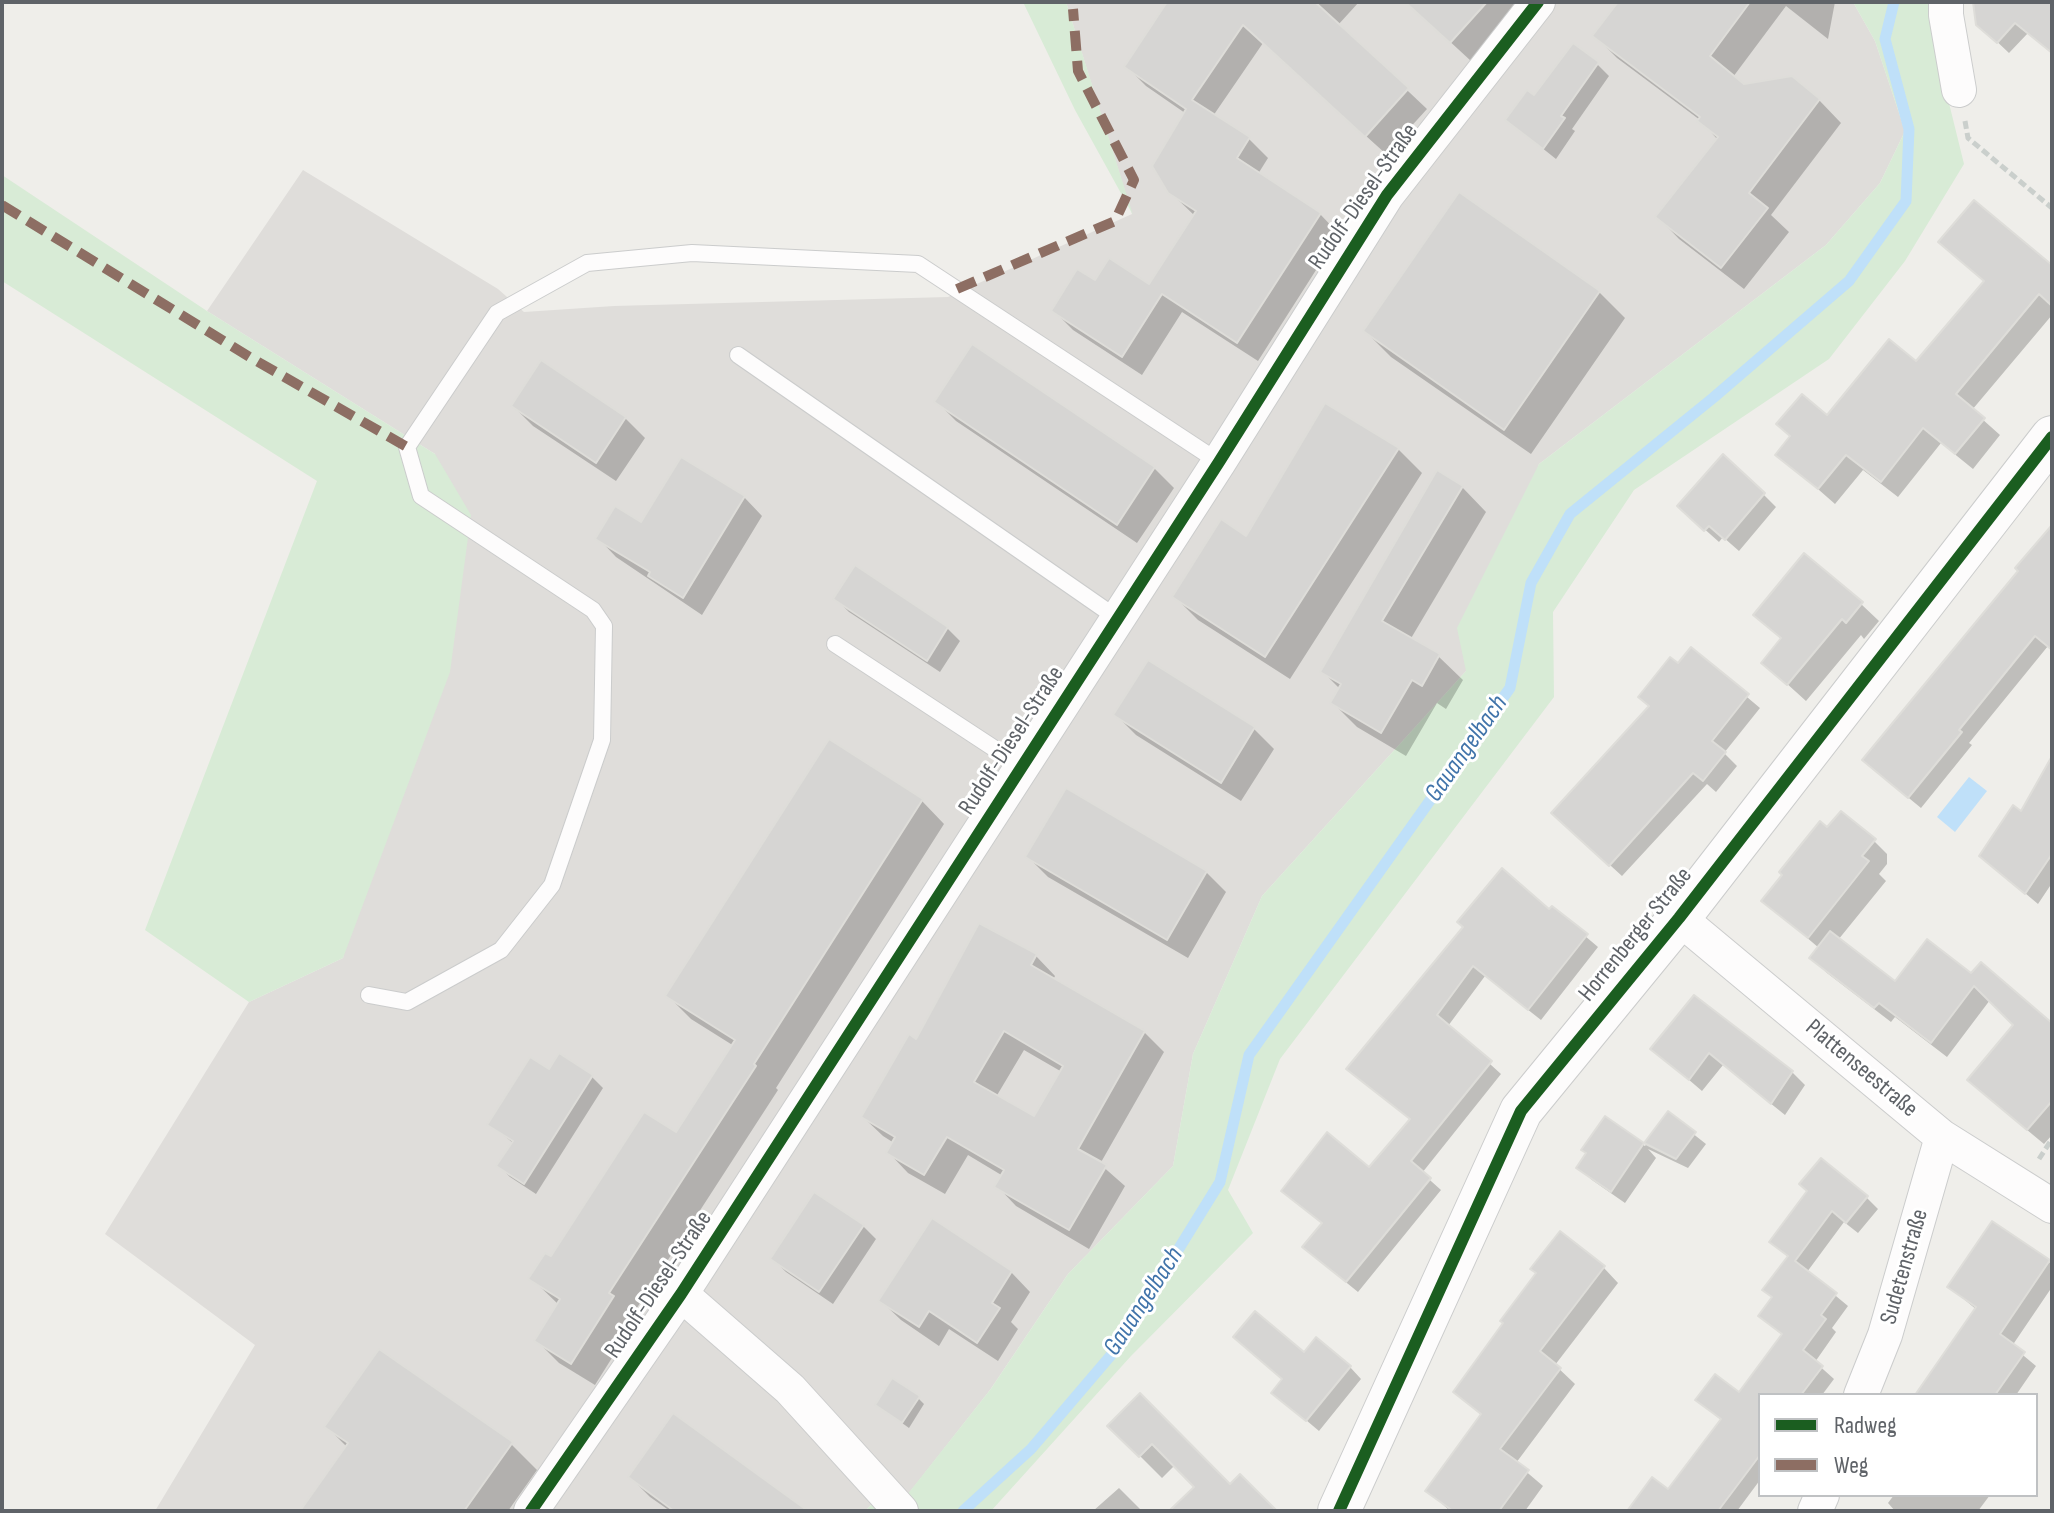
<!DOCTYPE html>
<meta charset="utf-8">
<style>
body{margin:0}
#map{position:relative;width:2054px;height:1513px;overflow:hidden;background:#efeeea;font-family:"Sofia Sans Condensed",sans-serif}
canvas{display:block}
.frame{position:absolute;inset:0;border:4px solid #5f6368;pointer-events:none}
.legend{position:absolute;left:1758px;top:1393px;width:280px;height:104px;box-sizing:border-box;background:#fff;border:2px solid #bfc1c3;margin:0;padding:10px 14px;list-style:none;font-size:24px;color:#5f6368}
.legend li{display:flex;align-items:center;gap:16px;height:40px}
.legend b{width:40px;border:2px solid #bfc1c3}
</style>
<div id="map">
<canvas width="2054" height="1513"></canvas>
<div class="frame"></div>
<ul class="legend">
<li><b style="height:10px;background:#1b5e20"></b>Radweg</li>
<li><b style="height:10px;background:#8d6e63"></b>Weg</li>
</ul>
</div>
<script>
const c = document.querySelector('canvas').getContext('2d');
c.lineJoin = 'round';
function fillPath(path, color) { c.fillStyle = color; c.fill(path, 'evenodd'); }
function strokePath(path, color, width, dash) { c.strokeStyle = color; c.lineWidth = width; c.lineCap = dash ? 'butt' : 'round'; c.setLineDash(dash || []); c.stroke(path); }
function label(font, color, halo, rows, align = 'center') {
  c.font = font + ' "Sofia Sans Condensed",sans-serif'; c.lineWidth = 6; c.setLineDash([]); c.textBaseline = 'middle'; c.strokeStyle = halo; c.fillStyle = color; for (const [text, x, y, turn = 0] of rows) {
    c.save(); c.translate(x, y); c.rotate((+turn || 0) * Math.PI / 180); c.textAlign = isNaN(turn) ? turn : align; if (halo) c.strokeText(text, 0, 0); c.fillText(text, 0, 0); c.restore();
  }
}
const industrial = new Path2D(`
 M 1066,2 L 1853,2 L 1875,41 L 1905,131 L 1880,183 L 1826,245 L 1539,464 L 1466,671 L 1262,896 L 1193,1054 L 1173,1166 L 1068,1274 L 990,1390 L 895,1511 L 881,1495 L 865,1511 L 155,1511 L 255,1345 L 105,1234 L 249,1002 L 343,958 L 435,454 L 207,311 L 303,170 L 498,289 L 524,312 L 614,306 L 948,297 L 1132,214 Z`);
const green = new Path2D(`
 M 1023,2 L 1066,2 L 1133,215 L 1075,110 Z
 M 1853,2 L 1933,2 L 1932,34 L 1964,164 L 1905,261 L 1829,359 L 1634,490 L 1553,612 L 1554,697 L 1280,1059 L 1228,1190 L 1253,1233 L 1131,1356 L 991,1511 L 865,1511 L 881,1495 L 895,1510 L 990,1390 L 1068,1274 L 1173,1166 L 1193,1054 L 1262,896 L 1466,671 L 1457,628 L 1539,464 L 1826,245 L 1880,183 L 1905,131 L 1875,41 Z
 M 2,175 L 207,311 L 435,454 L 471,515 L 450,672 L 343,958 L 249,1002 L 145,930 L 317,481 L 2,281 Z`);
const water = new Path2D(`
 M 1969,777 L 1987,791 L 1955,832 L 1937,817 Z`);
const shadow = new Path2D(`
 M 1217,2 L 1359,2 L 1338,25 L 1427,109 L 1386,154 L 1263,43 L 1213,116 L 1249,139 L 1268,158 L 1258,174 L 1320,214 L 1339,234 L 1258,361 L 1182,312 L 1142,375 L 1073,330 L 1053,310 L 1096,283 L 1150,287 L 1195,216 L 1170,192 L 1185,113 L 1146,86 L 1126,66 Z
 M 1407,2 L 1523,2 L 1471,61 Z
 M 1621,2 L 1835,2 L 1828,39 L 1786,6 L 1733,77 L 1744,86 L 1819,100 L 1841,123 L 1771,215 L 1789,232 L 1744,289 L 1679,239 L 1657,216 L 1718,140 L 1700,120 L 1617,58 L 1595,36 Z
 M 1977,2 L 2052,2 L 2052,53 L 2028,33 L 2009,53 L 1991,36 Z
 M 1597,64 L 1609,76 L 1572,129 L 1575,131 L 1556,159 L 1507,120 L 1535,98 Z
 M 1957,258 L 2052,268 L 2052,315 L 1972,410 L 2000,435 L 1973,469 L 1941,443 L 1898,497 L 1863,470 L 1835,504 L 1778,454 L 1827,418 L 1916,364 L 1985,282 Z
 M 1599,292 L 1625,318 L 1531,454 L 1391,357 L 1365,331 Z
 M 936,401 L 1154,468 L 1174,488 L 1137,543 L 956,421 Z
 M 513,406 L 625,418 L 645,438 L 616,481 L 533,426 Z
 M 1398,449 L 1422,473 L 1290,679 L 1198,620 L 1174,596 Z
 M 1462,487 L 1486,512 L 1410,640 L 1438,656 L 1463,680 L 1446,709 L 1437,703 L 1406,756 L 1357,727 L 1333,703 L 1340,689 L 1323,672 Z
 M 1763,494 L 1776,507 L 1739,551 L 1723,537 L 1719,542 L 1692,518 Z
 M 744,497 L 762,516 L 702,615 L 616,557 L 598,538 Z
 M 2052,547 L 2052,650 L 2048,646 L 1969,743 L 1972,745 L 1921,808 L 1876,771 Z
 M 836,599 L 947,628 L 960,641 L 940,672 L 849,612 Z
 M 1861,604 L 1879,621 L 1864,639 L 1861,635 L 1806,701 L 1764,663 L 1782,640 L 1756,615 Z
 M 1691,650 L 1760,708 L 1724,753 L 1737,766 L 1716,792 L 1707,784 L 1622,876 L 1566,825 Z
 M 1149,663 L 1254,729 L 1274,749 L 1241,801 L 1136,735 L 1116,715 Z
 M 2052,795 L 2052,883 L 2038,904 L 1981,856 L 2022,814 Z
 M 922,801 L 944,824 L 776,1088 L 778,1090 L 631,1317 L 635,1321 L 595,1385 L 559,1363 L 536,1340 L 559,1305 L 531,1278 L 676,1135 L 734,1046 L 691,1019 L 668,996 Z
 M 1827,830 L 1869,836 L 1887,854 L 1887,864 L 1879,874 L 1886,881 L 1838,940 L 1896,984 L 1972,976 L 2052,1026 L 2052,1135 L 2044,1144 L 1985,1095 L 2016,1025 L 1990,1000 L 1947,1057 L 1895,1017 L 1891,1022 L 1827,973 L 1812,957 L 1819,948 L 1764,901 Z
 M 1028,857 L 1206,872 L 1226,892 L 1188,958 L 1048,877 Z
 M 1552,908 L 1598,947 L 1541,1020 L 1485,976 L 1448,1026 L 1501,1074 L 1422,1173 L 1441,1190 L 1358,1292 L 1316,1258 L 1323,1224 L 1283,1191 L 1370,1170 L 1411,1120 L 1348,1069 L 1465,927 L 1549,912 Z
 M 1036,956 L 1055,976 L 1053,980 L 1144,1032 L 1164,1052 L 1100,1164 L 1125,1186 L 1089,1249 L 1016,1206 L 997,1186 L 1003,1176 L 968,1155 L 945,1194 L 908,1173 L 889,1153 L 894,1143 L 883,1136 L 863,1117 L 916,1041 ZM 1024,1050 L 1062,1072 L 1035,1119 L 996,1097 Z
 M 1694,998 L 1792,1072 L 1805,1085 L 1785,1115 L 1723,1065 L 1702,1091 L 1653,1049 Z
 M 549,1072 L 592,1077 L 603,1088 L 536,1194 L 510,1177 L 499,1166 L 513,1143 L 490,1124 Z
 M 1668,1114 L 1706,1144 L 1688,1168 L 1648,1149 L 1656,1158 L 1625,1203 L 1592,1180 L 1579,1168 L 1605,1119 L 1645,1146 Z
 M 1809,1192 L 1866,1197 L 1878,1209 L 1858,1233 L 1844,1222 L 1807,1272 L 1848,1306 L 1832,1328 L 1836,1332 L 1815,1362 L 1834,1379 L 1822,1395 L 1760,1395 L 1760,1480 L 1737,1511 L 1643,1511 L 1669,1492 L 1722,1421 L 1698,1400 L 1739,1395 L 1783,1336 L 1761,1316 L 1774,1298 L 1789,1258 L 1772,1242 Z
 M 863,1226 L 876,1239 L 833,1304 L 786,1272 L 773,1259 Z
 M 2052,1260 L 2052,1287 L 2012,1346 L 2036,1366 L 2016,1395 L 1927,1395 L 1977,1310 L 1949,1287 L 2048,1261 L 2050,1263 Z
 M 1604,1268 L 1618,1283 L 1555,1365 L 1575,1384 L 1516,1463 L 1543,1486 L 1525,1511 L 1450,1511 L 1428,1491 L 1482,1416 L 1456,1392 Z
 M 1011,1272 L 1030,1292 L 1011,1322 L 1018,1329 L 998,1361 L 949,1329 L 939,1346 L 901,1320 L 881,1301 Z
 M 1304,1355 L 1350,1367 L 1361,1379 L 1319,1431 L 1274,1393 Z
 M 1140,1396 L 1230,1487 L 1274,1511 L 1172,1511 L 1197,1487 L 1175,1465 L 1162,1478 L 1110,1426 Z
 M 918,1398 L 924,1404 L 909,1428 L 877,1405 Z
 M 327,1427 L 511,1444 L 537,1470 L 508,1511 L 303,1511 L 347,1447 Z
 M 630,1477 L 802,1511 L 670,1511 L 650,1497 Z
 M 1119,1488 L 1142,1511 L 1093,1511 Z
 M 1894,1495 L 1990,1495 L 1978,1511 L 1895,1511 L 1888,1503 Z`);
const stream = new Path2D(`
 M 963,1511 L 1031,1449 L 1118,1347 L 1220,1182 L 1249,1055 L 1510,688 L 1531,583 L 1570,514 L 1713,398 L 1849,281 L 1906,201 L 1909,129 L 1885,39 L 1894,2`);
const building = new Path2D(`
 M 1167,2 L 1315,2 L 1409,88 L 1365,137 L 1243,25 L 1192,100 L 1250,137 L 1237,158 L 1321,213 L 1237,343 L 1162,294 L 1122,357 L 1051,311 L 1077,269 L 1095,280 L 1109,258 L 1149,284 L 1196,211 L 1168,193 L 1152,166 L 1186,109 L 1124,67 Z
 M 1405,2 L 1487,2 L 1450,43 Z
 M 1618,2 L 1750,2 L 1710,56 L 1744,84 L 1792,76 L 1820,99 L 1749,193 L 1768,208 L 1721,268 L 1655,217 L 1718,137 L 1697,121 L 1700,117 L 1592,36 Z
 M 1973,2 L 2052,2 L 2052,53 L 2015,23 L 1997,43 L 1976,25 Z
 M 1573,43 L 1599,62 L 1561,116 L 1565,118 L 1543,149 L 1505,120 L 1527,90 L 1534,95 Z
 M 1459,192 L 1600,291 L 1504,430 L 1363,331 Z
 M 1974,200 L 2052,265 L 2052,306 L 2039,294 L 1956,394 L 1985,418 L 1955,454 L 1923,428 L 1881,482 L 1846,455 L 1818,489 L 1775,455 L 1790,436 L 1776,424 L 1802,394 L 1827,415 L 1889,339 L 1916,361 L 1984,281 L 1938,242 Z
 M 972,344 L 1155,467 L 1117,525 L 934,402 Z
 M 541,360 L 626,417 L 596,463 L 511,406 Z
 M 1325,403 L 1399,448 L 1265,657 L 1172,597 L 1221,519 L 1246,536 Z
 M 1723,454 L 1765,493 L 1725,540 L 1709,526 L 1704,531 L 1677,506 Z
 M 681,457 L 745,496 L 683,598 L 648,576 L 650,572 L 595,539 L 615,506 L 641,522 Z
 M 1437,470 L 1463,486 L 1382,621 L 1440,654 L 1422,686 L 1412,680 L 1381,733 L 1330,703 L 1341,684 L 1320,672 Z
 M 2052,525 L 2052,650 L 2035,636 L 1959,730 L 1962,732 L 1908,798 L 1862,760 L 2018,571 L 2015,568 Z
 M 1804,553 L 1863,602 L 1846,623 L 1842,619 L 1787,685 L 1761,663 L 1781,638 L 1753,615 Z
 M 855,565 L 948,627 L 927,661 L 833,599 Z
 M 1691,647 L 1749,694 L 1712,741 L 1726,752 L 1703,781 L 1693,773 L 1609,866 L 1551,813 L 1649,706 L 1638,697 L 1670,657 L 1678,663 Z
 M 1148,660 L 1255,727 L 1221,783 L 1113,715 Z
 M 829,739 L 923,799 L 754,1064 L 756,1066 L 609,1293 L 614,1296 L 571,1364 L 534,1341 L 560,1299 L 528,1279 L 545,1253 L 551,1256 L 644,1112 L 676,1132 L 735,1040 L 665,996 Z
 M 2052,756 L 2052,854 L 2025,894 L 1979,856 L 2013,805 L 2021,811 Z
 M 1066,788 L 1207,871 L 1167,940 L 1025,857 Z
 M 1841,811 L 1876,839 L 1862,856 L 1869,861 L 1808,938 L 1761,901 L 1782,875 L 1779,872 L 1820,821 L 1827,827 Z
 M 1502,868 L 1549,909 L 1552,906 L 1588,934 L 1528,1010 L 1473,966 L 1437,1015 L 1492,1061 L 1411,1161 L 1431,1178 L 1346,1282 L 1302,1247 L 1322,1223 L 1281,1191 L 1327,1132 L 1369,1167 L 1410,1119 L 1346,1069 L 1463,927 L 1457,922 Z
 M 979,923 L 1037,954 L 1031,965 L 1145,1031 L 1078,1149 L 1107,1165 L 1069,1230 L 994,1187 L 1004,1170 L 947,1137 L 924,1175 L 886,1153 L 895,1137 L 861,1117 L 909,1034 L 916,1039 ZM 1004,1031 L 1063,1066 L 1034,1116 L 974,1082 Z
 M 1830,931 L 1895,981 L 1927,939 L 1971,973 L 1981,962 L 2052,1023 L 2052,1101 L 2027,1130 L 1967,1080 L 2013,1025 L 1974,986 L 1931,1043 L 1879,1003 L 1874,1008 L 1809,958 Z
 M 1694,995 L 1793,1071 L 1771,1104 L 1709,1053 L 1689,1080 L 1650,1049 Z
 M 559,1053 L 593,1075 L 524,1184 L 496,1166 L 513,1141 L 487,1125 L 530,1057 L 549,1069 Z
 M 1668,1111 L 1696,1132 L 1676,1159 L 1644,1143 Z
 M 1605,1116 L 1644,1143 L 1611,1192 L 1576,1168 L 1586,1153 L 1581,1150 Z
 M 1821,1158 L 1868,1196 L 1846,1223 L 1832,1211 L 1795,1261 L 1837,1293 L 1821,1315 L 1826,1319 L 1803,1350 L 1823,1366 L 1801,1395 L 1760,1395 L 1760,1455 L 1718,1511 L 1627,1511 L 1652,1477 L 1668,1489 L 1721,1419 L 1695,1400 L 1715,1374 L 1739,1392 L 1782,1334 L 1758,1316 L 1772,1297 L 1762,1290 L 1788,1256 L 1769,1242 L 1807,1191 L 1799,1184 Z
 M 814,1192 L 864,1225 L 819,1292 L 770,1259 Z
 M 932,1218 L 1012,1271 L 992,1303 L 1000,1308 L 977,1343 L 929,1311 L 919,1327 L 878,1301 Z
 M 1992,1221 L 2050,1260 L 2000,1334 L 2025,1352 L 1995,1395 L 1915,1395 L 1976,1307 L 1947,1287 Z
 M 1560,1231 L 1605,1266 L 1540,1351 L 1561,1368 L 1500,1449 L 1529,1470 L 1499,1511 L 1453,1511 L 1425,1491 L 1481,1414 L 1453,1392 L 1503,1323 L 1500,1321 L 1536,1273 L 1530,1269 Z
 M 1255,1311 L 1304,1352 L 1316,1337 L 1351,1366 L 1306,1421 L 1271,1393 L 1282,1379 L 1233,1337 Z
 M 379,1349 L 513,1442 L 464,1511 L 300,1511 L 348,1443 L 324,1427 Z
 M 892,1378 L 920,1396 L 902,1423 L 875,1405 Z
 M 1140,1393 L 1230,1484 L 1240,1474 L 1277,1511 L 1169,1511 L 1194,1487 L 1152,1444 L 1139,1457 L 1107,1426 Z
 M 673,1413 L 808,1511 L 674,1511 L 628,1477 Z`);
const path = new Path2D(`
 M 1965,121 L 1968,138 L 2052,208
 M 2039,1159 L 2052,1139`);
const service = new Path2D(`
 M 738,355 L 1117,618
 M 835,644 L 1021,766
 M 369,995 L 407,1002 L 501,950 L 552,885 L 602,740 L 604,626 L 593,610 L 421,496 L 407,447 L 497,313 L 587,263 L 692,253 L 918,264 L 1219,462`);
const minor = new Path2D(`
 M 1946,2 L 1946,15 L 1959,90
 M 1679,918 L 1942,1137 L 2052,1206
 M 681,1294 L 790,1389 L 901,1511
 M 1861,1395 L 1885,1335 L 1942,1137
 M 531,1511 L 681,1294 L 1219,462 L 1387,195 L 1538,2
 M 1815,1511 L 1822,1495`);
const tertiary = new Path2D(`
 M 1339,1511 L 1521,1111 L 1679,918 L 2052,437`);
const quiet = new Path2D(`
 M 2,205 L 253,359 L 407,447
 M 957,289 L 1115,221 L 1134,180 L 1078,71 L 1073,9`);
const cycleway = new Path2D(`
 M 531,1511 L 681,1294 L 1219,462 L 1387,195 L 1538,2
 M 1339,1511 L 1521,1111 L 1679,918 L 2052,437`);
const streetNames = [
 ["Rudolf-Diesel-Straße",1364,197,-55],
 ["Rudolf-Diesel-Straße",1012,741,-57],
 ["Horrenberger Straße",1636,935,-51],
 ["Plattenseestraße",1861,1069,40],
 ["Sudetenstraße",1905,1267,-74],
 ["Rudolf-Diesel-Straße",659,1285,-56]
];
const waterNames = [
 ["Gauangelbach",1467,749,-55],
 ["Gauangelbach",1144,1302,-57]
];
fillPath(industrial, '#dfddda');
fillPath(green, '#d8ebd6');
fillPath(water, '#bfe0f9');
fillPath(shadow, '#0003');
strokePath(stream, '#bfe0f9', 11);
fillPath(building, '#d6d5d3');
strokePath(building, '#deddd9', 2);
strokePath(service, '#cbcccc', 18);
strokePath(minor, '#cbcccc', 36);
strokePath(tertiary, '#cbcccc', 44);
strokePath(path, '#cacfcc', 5, [8, 4]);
strokePath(service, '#fdfcfc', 16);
strokePath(minor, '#fdfcfc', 34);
strokePath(tertiary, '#fdfcfc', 42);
strokePath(quiet, '#8d6e63', 10, [20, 10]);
strokePath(cycleway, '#1b5e20', 12);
label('24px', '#5f6368', '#fff', streetNames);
label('italic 26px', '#4174aa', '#fff', waterNames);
</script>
